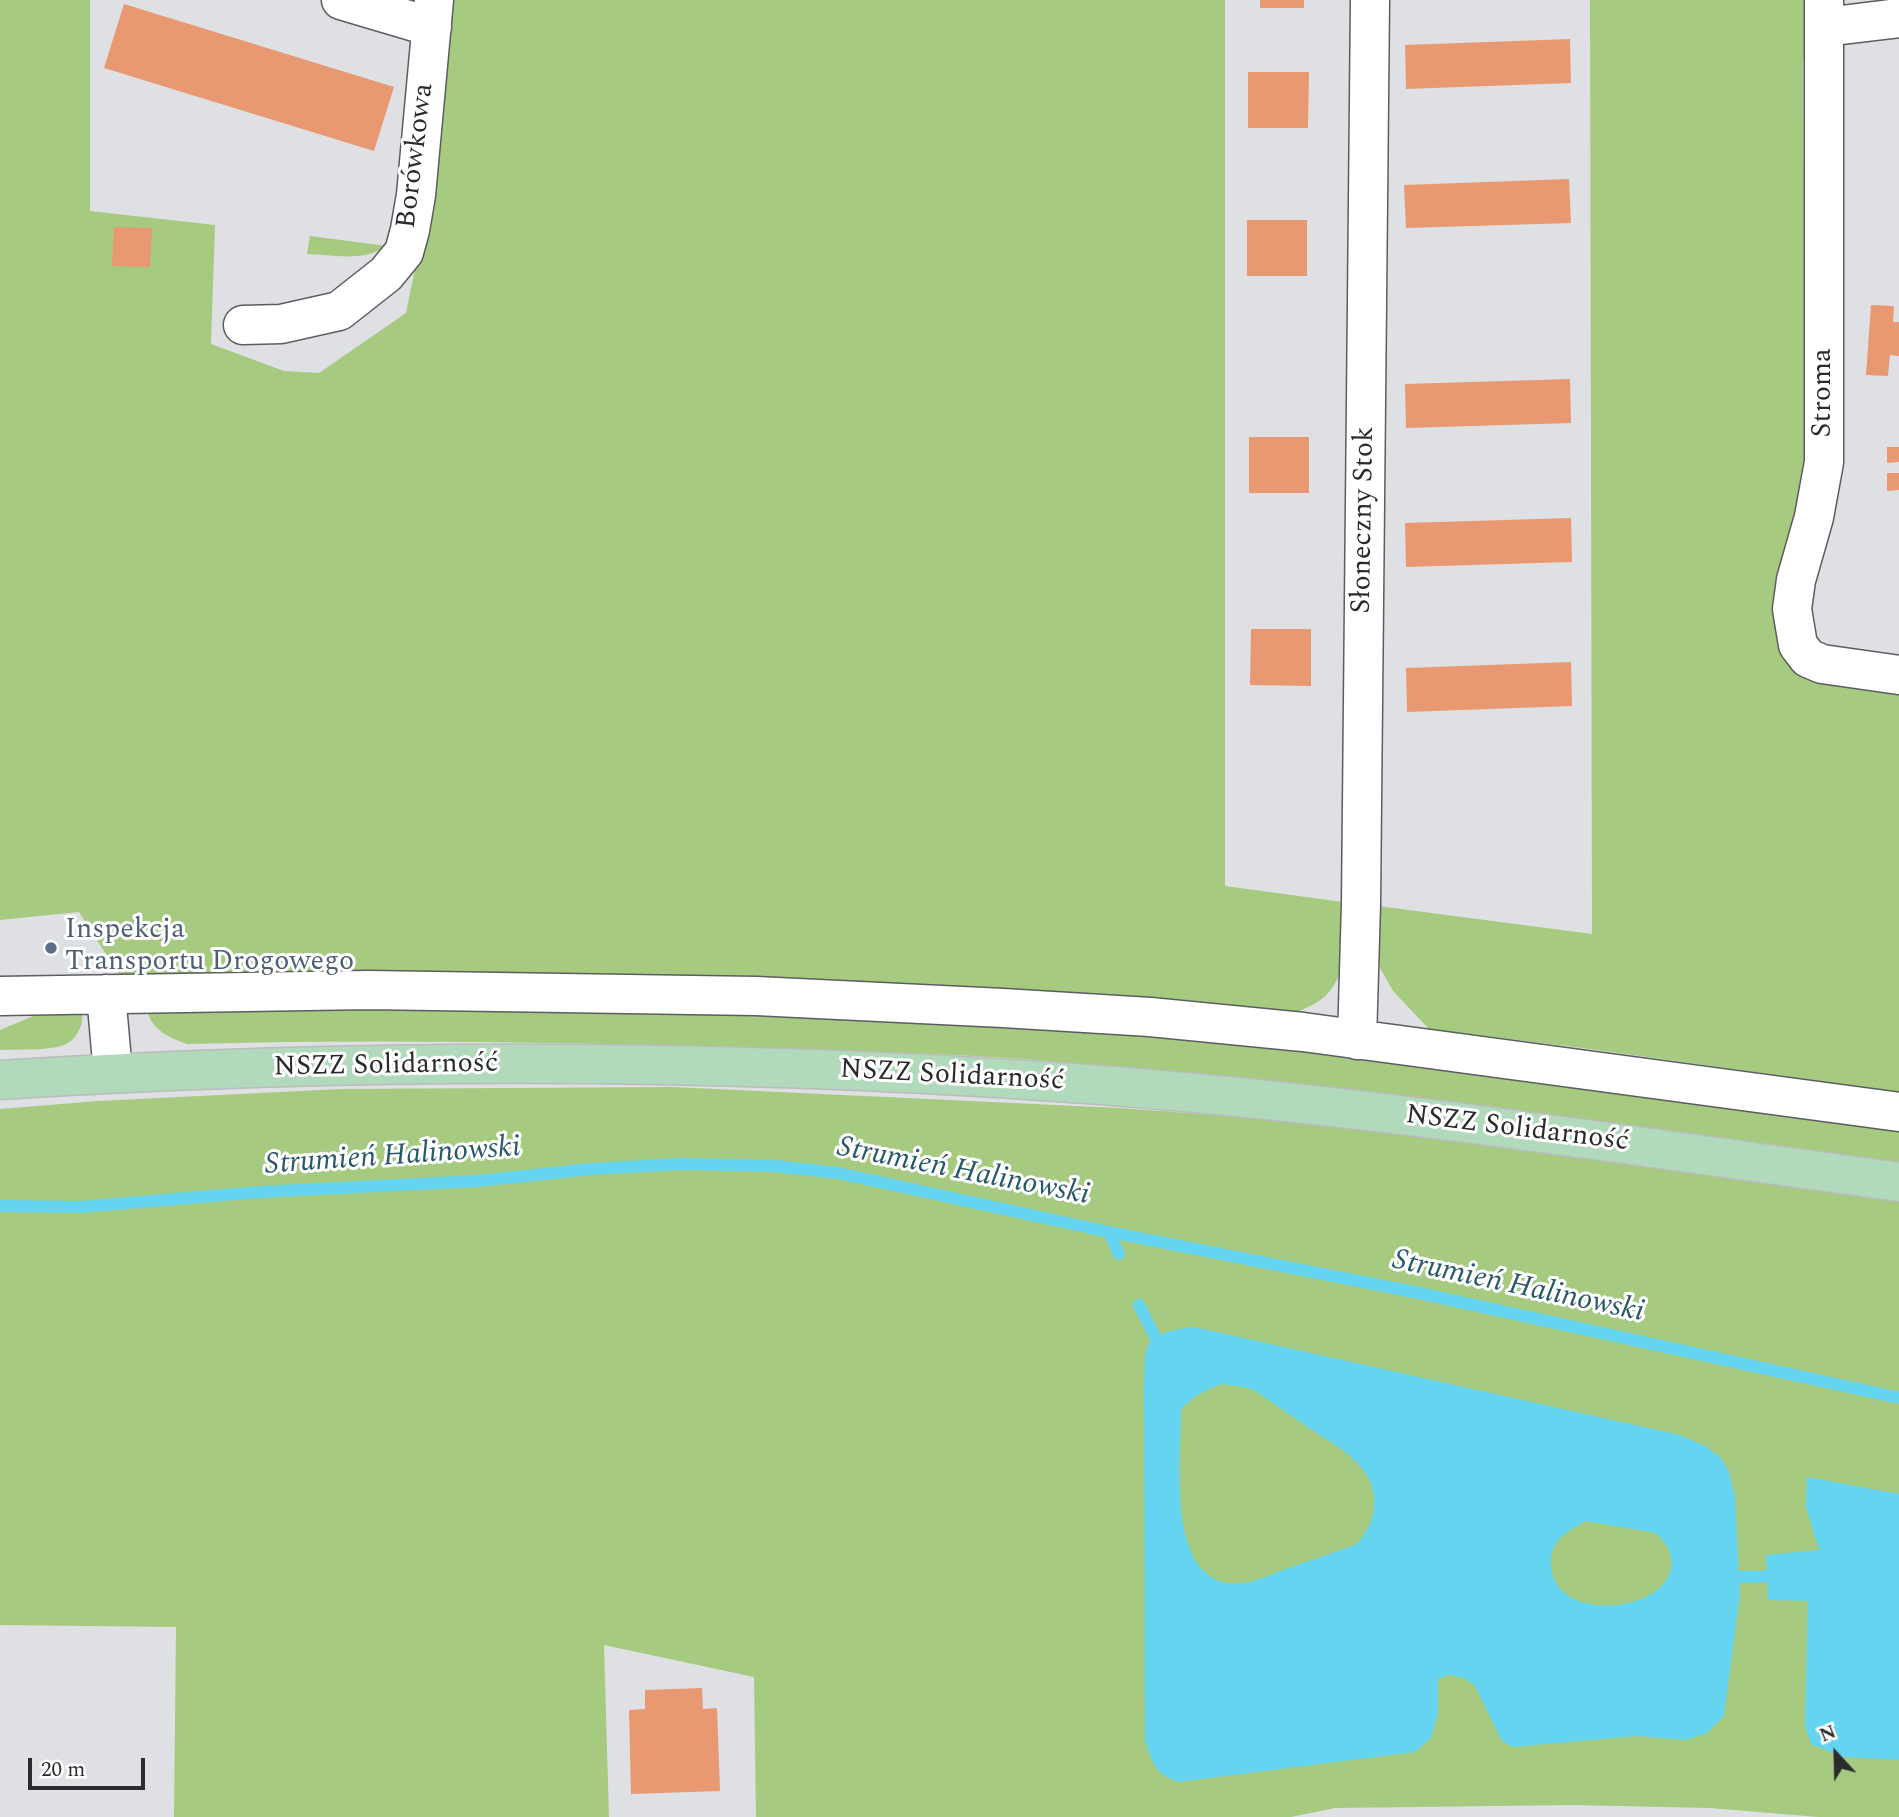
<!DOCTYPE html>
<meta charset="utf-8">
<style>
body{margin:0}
#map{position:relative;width:1899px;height:1817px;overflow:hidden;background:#dfe0e3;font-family:Spectral,serif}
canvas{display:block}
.north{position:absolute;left:1801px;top:1719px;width:70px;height:70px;-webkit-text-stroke:5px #fff;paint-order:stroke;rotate:338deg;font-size:19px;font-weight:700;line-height:28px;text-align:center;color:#2a2b2c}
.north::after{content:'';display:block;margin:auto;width:24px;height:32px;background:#2a2b2c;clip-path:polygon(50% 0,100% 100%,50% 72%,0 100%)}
.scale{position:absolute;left:28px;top:1758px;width:117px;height:32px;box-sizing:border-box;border:4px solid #2a2b2c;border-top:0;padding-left:9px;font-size:21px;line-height:24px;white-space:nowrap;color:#2a2b2c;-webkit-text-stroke:5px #fff;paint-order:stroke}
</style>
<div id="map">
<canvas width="1899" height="1817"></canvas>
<div class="north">N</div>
<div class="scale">20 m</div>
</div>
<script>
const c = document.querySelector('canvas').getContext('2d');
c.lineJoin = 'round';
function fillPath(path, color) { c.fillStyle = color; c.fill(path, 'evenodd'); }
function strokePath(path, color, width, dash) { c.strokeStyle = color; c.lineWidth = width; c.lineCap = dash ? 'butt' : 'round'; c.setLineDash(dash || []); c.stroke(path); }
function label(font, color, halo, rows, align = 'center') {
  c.font = font + ' Spectral,serif'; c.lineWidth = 6; c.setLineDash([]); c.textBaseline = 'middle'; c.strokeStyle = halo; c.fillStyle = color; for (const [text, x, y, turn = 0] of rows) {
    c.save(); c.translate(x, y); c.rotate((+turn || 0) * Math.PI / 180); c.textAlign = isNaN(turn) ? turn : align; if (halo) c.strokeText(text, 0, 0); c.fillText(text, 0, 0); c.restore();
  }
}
const green = new Path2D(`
 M 0,0 L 90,0 L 90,211 L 215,225 L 211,344 L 284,371 L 319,373 L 406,313 L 434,176 L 447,0 L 1225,0 L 1225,886 L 1343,902 C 1343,934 1351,980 1319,1001 C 1312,1006 1302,1009 1294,1014 L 1095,995 L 489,972 L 120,976 L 79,912 L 0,920 Z
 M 1590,0 L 1811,0 L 1811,46 L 1803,59 L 1805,483 L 1781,620 L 1899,690 L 1899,1092 L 1582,1048 L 1429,1029 L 1393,991 L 1380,968 L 1376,952 L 1378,906 L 1592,934 Z
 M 310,236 L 387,246 C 364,262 334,255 307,254 Z
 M 371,1008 L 691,1011 L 938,1021 L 1249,1043 L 1899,1127 L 1899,1162 C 1617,1123 1334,1083 1050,1061 C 950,1053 849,1051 748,1048 C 561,1042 374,1039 187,1044 C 169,1038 151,1029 147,1010 Z
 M 43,1012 L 82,1012 C 84,1026 76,1042 61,1046 C 44,1051 18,1049 0,1050 L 0,1030 Z
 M 673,1087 L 1119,1108 L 1286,1120 L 1571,1156 L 1899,1201 L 1899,1817 L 1818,1817 L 1710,1808 L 1573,1805 L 1335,1808 L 1291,1817 L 756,1817 L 754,1677 L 604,1645 L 609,1817 L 174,1817 L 176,1627 L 0,1625 L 0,1109 L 98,1101 L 341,1089 Z`);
const water = new Path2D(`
 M 1194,1327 L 1680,1435 L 1707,1447 L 1720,1457 L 1729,1471 L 1735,1497 L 1740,1594 L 1724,1716 L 1706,1734 L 1685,1740 L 1637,1736 L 1513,1747 L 1502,1741 L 1475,1686 L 1464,1678 L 1449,1675 L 1438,1679 L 1438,1713 L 1431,1738 L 1415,1752 L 1179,1782 C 1156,1775 1153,1764 1145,1741 L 1144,1394 C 1146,1345 1138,1334 1194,1327 ZM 1222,1384 L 1239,1386 L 1254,1390 C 1273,1403 1293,1417 1312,1430 C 1325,1439 1341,1447 1352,1458 C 1381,1483 1381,1517 1357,1544 C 1333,1553 1309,1561 1286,1569 C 1274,1573 1262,1579 1250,1582 C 1163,1600 1181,1460 1181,1410 C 1192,1396 1205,1390 1222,1384 ZM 1586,1521 L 1656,1533 C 1660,1538 1667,1544 1669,1550 C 1692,1610 1552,1632 1551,1563 C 1550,1540 1568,1531 1586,1521 Z
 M 1807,1477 L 1899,1494 L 1899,1760 L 1843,1757 L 1811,1744 L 1805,1726 L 1808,1601 L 1768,1600 L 1766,1555 L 1819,1550 L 1806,1507 Z`);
const stream = new Path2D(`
 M 0,1206 L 80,1207 L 260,1192 L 478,1181 L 591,1169 L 683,1164 L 774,1166 L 838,1173 L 1109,1232 L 1414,1292 L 1899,1398
 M 1109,1232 L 1119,1254
 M 1139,1305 L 1161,1349
 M 1724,1569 L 1739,1577 L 1781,1576`);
const building = new Path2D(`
 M 1260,0 L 1304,0 L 1304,8 L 1260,8 Z
 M 124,4 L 394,87 L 374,151 L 104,68 Z
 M 1570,39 L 1571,83 L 1406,89 L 1405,45 Z
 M 1248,72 L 1309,72 L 1308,128 L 1248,128 Z
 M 1569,179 L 1571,223 L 1406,228 L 1404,185 Z
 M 1247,220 L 1307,220 L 1307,276 L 1247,276 Z
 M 114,227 L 152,228 L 150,267 L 112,266 Z
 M 1871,305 L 1894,306 L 1893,322 L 1899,322 L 1899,356 L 1890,355 L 1888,376 L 1866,375 Z
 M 1570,379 L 1571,423 L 1406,428 L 1405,384 Z
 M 1249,437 L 1309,437 L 1309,493 L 1249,493 Z
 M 1887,447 L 1899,447 L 1899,462 L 1887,463 Z
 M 1887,473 L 1899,473 L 1899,490 L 1887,491 Z
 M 1571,518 L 1572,562 L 1406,567 L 1405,523 Z
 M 1251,629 L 1311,629 L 1311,686 L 1250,685 Z
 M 1571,662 L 1572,706 L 1407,712 L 1406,668 Z
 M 702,1688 L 703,1709 L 717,1708 L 720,1791 L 631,1794 L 629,1710 L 645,1709 L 645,1690 Z`);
const minor = new Path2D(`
 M 341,0 L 432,27
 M 1824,0 L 1824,462 L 1814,517 L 1796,580 L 1792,609 L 1798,645 L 1808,658 L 1822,664 L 1899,675
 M 1825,27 L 1899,18
 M 243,325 L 281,324 L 339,311 L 386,274 L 404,252 L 410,230 L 416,195 L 434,0
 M 106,994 L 113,1073
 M 0,996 L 368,990 L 756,996 L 1003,1008 L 1150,1017 L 1303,1032 L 1899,1112
 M 1357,1040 L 1361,904 L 1370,0`);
const major = new Path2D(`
 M 0,1080 C 356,1058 716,1058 1072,1083 C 1349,1102 1624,1145 1899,1182`);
const markers = [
 [51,948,7,"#5c6f8a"]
];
const streetNames = [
 ["Borówkowa",417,156,-83],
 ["Stroma",1825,393,-90],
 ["Słoneczny Stok",1365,520,-89],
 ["NSZZ Solidarność",386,1067,-1],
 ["NSZZ Solidarność",952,1077,3],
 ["NSZZ Solidarność",1517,1130,7]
];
const serviceNames = [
 ["Inspekcja",65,932],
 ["Transportu Drogowego",65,964]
];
const waterNames = [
 ["Strumień Halinowski",393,1158,-4],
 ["Strumień Halinowski",963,1173,11],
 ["Strumień Halinowski",1518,1288,12]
];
fillPath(green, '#a6ca7f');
fillPath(water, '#64d4f0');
strokePath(stream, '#64d4f0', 12);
fillPath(building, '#e89972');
strokePath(minor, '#5c5d60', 41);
strokePath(major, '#bbb', 41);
strokePath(minor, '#fff', 38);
strokePath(major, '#b1d9bb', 38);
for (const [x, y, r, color] of markers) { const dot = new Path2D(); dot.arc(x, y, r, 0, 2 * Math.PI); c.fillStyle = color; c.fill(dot); strokePath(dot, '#fff', 2.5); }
label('28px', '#2a2b2c', '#fff', streetNames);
label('28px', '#4e5e75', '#fff', serviceNames, 'left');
label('italic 30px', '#295966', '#fff', waterNames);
</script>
